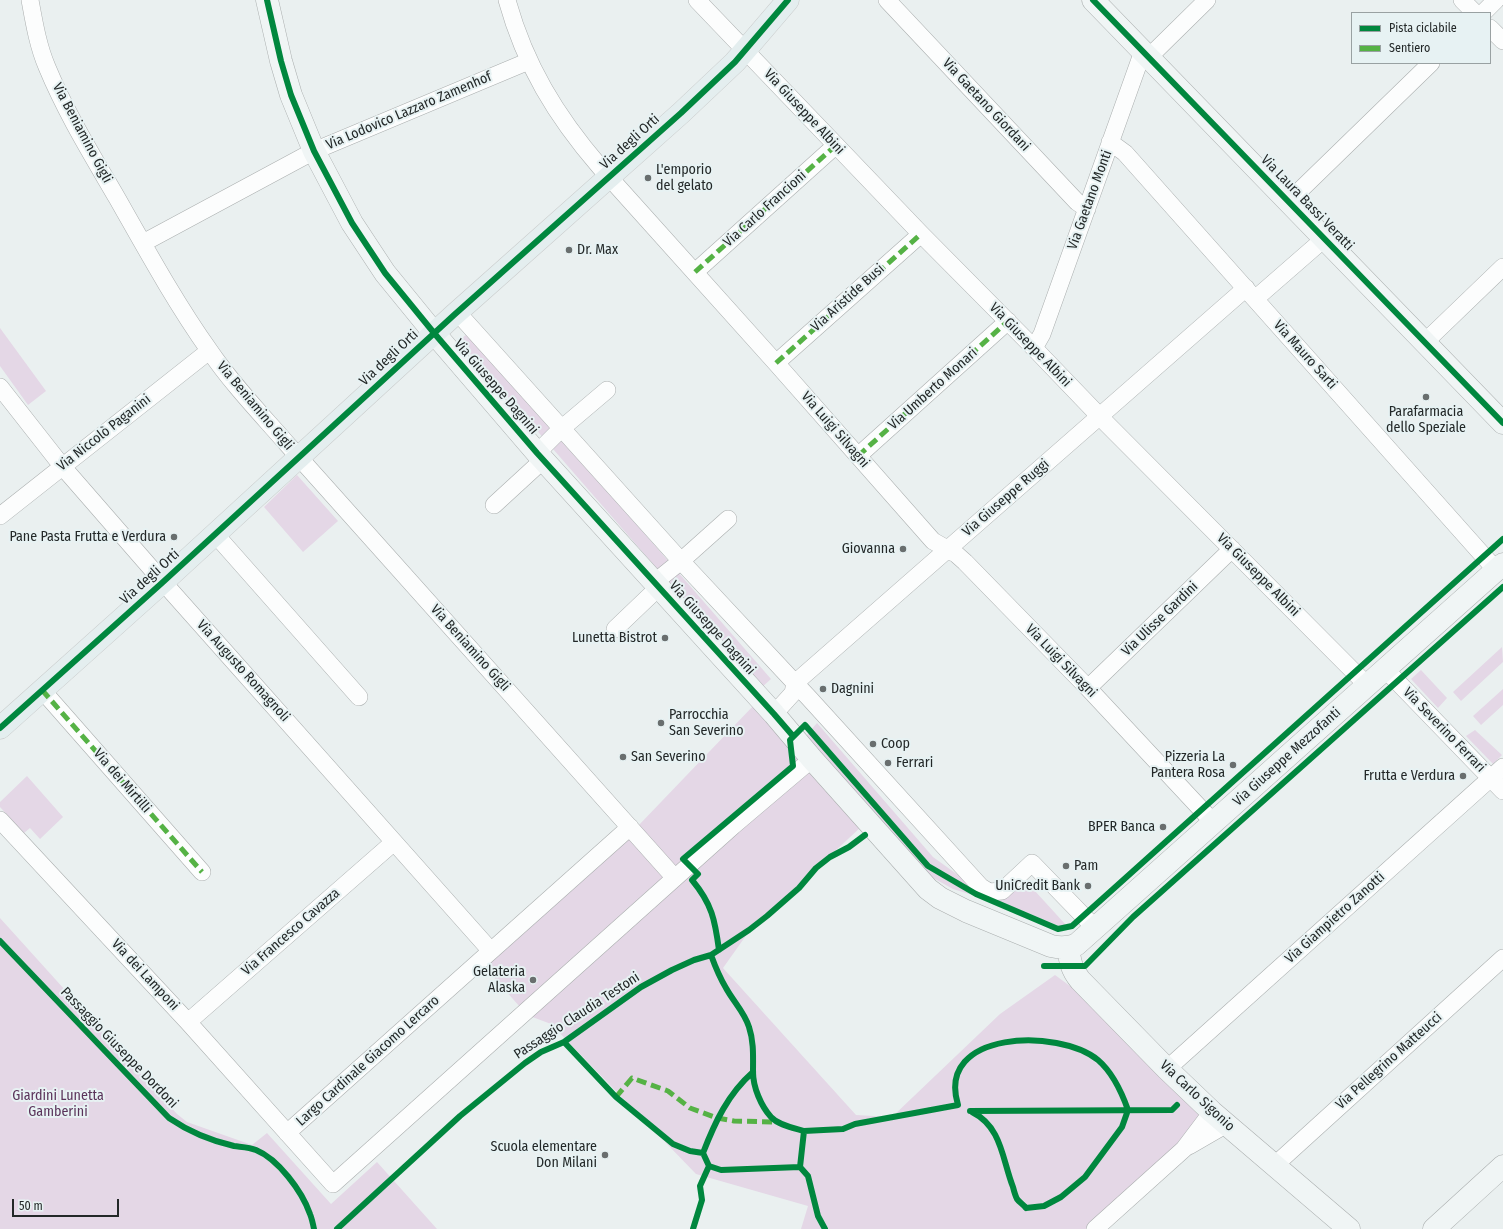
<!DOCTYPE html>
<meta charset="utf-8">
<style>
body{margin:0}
#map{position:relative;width:1503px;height:1229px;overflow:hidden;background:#eaf0f0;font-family:"Fira Sans Condensed",sans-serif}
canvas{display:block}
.legend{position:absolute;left:1351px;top:12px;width:140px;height:52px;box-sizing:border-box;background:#e7f2f3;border:1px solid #99a1a2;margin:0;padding:5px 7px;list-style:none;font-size:12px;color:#232828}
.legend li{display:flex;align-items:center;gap:8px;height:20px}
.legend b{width:20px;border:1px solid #99a1a2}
.scale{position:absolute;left:12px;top:1199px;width:107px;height:18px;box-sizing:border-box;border:2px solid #232828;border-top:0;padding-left:5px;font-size:12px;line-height:14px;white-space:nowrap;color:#232828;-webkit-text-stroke:3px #e7f2f3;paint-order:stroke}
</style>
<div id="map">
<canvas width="1503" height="1229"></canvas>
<ul class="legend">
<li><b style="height:5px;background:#00873e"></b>Pista ciclabile</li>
<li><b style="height:5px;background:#55b245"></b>Sentiero</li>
</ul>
<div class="scale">50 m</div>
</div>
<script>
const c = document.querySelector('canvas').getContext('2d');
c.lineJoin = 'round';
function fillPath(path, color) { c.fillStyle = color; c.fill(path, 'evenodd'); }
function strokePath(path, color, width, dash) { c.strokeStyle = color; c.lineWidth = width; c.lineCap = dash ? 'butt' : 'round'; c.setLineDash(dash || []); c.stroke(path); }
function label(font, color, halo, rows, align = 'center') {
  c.font = font + ' "Fira Sans Condensed",sans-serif'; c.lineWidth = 4; c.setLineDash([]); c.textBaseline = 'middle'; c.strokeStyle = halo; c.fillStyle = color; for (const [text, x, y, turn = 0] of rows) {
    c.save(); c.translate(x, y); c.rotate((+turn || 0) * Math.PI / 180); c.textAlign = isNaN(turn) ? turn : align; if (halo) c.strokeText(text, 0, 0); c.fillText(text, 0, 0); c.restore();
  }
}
const green = new Path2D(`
 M 0,328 L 46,391 L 28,405 L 0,366 Z
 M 469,332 L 771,679 L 761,688 L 459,341 Z
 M 297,475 L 338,521 L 303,552 L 264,507 Z
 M 1502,647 L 1503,662 L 1461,701 L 1453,692 Z
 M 1421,670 L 1447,698 L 1438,708 L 1411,679 Z
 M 1503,689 L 1503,705 L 1481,725 L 1473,716 Z
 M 755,704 L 862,826 L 750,930 L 723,968 L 856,1115 L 892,1117 L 1000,1014 L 1055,975 L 1100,1008 L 1218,1125 L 1103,1229 L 801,1229 L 808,1206 L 696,1174 L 551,1024 L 527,1015 L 483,965 L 638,826 Z
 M 817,723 L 933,857 L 983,893 L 997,901 L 1024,879 L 1066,925 L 1059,926 L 1021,910 L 953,889 L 926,874 L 805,737 Z
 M 1475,730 L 1502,755 L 1493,764 L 1466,736 Z
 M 27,776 L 63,817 L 40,839 L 30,828 L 24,833 L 0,807 L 0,802 Z
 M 0,918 L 177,1114 L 187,1122 L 252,1145 L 267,1133 L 331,1204 L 377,1162 L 437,1229 L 0,1229 Z`);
const street = new Path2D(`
 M 30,0 C 34,22 38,46 47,67 C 66,113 92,155 117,198 C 146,249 175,302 209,350 C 232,384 261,414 288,445 L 675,878
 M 507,0 C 525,65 556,116 600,167 L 776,363 L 933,541 L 956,554 L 965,562 L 1088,688 L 1213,822
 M 697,0 L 921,234 L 1034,348 L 1107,424 L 1367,685
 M 887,0 L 1077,202 L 1087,209
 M 1462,0 L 1475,13
 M 1483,13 L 1496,0
 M 1490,28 L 1503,41
 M 1149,57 L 1207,0
 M 1110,142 L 1125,153 L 1496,570
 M 1289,201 L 1431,63
 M 143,243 L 314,151 L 529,61
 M 695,272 L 835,146
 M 1255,299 L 1325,238
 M 457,312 L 681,561 L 809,698 L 981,887 L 989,892 L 1002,891 L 1032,863 L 1095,928
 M 1425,342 L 1503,267
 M 1034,348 L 1042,334 L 1143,51
 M 776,363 L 921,234
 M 0,387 L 62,466 L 163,582 L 491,951
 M 537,453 L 561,429 L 607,390
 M 858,456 L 1008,321
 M 494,505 L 543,460
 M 0,516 L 209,351
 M 215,534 L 359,697
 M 655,582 L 681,561 L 728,519
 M 615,629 L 659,587
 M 1385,669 L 1503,791
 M 1088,688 L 1232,549
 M 42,690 L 202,872
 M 774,714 L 793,693 L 795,683 L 1246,288
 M 0,820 L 188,1022 L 333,1184 L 733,826 L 812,759
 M 188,1022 L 394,842
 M 1167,1069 L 1503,767
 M 287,1133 L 630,827
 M 1189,1146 L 1227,1124
 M 1275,1165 L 1503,958
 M 1095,1229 L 1184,1149 L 1212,1112`);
const secondary = new Path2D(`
 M 267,0 L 281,61 L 291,95 L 314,151 L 352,223 L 385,273 L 434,333 L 537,453 L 774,714 L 812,759 L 928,889 L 940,898 L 966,911 L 1051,946 C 1060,948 1067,948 1076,945 L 1503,564
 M 1093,0 L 1503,423
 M 1069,947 C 1069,961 1072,970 1080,980 L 1167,1069 L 1212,1112 L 1349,1229
 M 1434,1229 L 1503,1166`);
const primary = new Path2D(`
 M 0,728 L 163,582 L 454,315 L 681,113 L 735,62 L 788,0`);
const quiet = new Path2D(`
 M 695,272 L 835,146
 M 776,363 L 921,234
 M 858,456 L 1008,321
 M 42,690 L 202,872
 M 616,1097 L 632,1078 L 668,1091 L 690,1108 L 717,1118 L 734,1121 L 776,1122`);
const cycleway = new Path2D(`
 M 267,0 L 281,61 L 291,95 L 314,151 L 352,223 L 385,273 L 434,333 L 537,453 L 774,714 L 793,736
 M 1093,0 L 1503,423
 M 0,728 L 163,582 L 454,315 L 681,113 L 735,62 L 788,0
 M 0,941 L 169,1118 C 188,1131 212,1141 234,1146 C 241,1147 249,1147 256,1150 C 278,1159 302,1191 310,1214 C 312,1219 313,1224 314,1229
 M 719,950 C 715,920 712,904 692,880 L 698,874 L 683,859 L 793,766 L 790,740 L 805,725 L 928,866 L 976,894 L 1058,929 L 1072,926 L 1503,539
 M 711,955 C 715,966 720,978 726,988 C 733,1001 745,1013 749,1027 C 754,1042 753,1057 753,1072 C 753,1087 761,1106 771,1117 C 778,1125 794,1128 804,1131 L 800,1167 L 808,1176 L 818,1216 L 825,1229
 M 1044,966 L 1085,966 L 1133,917 L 1503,587
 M 564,1042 L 616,1097 L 673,1144 L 690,1151 L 703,1153 L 709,1166 L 721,1170 L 800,1167
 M 958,1105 C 935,1030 1059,1028 1098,1060 C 1112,1072 1122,1093 1128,1110 L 1122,1127 L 1085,1177 L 1061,1197 L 1044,1206 L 1026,1208
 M 970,1111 L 1172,1110 L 1177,1105
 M 972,1112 C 1002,1127 1002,1159 1013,1187 C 1014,1191 1015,1195 1017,1199 C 1019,1202 1024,1205 1026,1208
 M 804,1131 L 843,1129 L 855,1124 L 958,1105
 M 703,1153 C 715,1122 728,1094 753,1072
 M 337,1229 L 460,1116 L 525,1063 L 541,1052 L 564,1042 L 641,987 L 672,970 L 694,960 L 711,955 L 749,930 L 767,916 L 799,888 L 816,868 L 830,857 L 849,847 L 865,835
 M 693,1229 L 702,1200 L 700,1186 L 709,1166`);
const markers = [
 [648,178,4,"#696e6e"],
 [569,250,4,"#696e6e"],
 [1426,397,4,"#696e6e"],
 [174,537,4,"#696e6e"],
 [903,549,4,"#696e6e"],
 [665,638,4,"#696e6e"],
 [823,689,4,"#696e6e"],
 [661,723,4,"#696e6e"],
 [873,744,4,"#696e6e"],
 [623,757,4,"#696e6e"],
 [888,763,4,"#696e6e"],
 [1233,765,4,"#696e6e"],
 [1463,776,4,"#696e6e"],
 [1163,827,4,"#696e6e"],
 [1066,866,4,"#696e6e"],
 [1088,886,4,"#696e6e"],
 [533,980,4,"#696e6e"],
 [605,1155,4,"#696e6e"]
];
const streetNames = [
 ["Via Gaetano Giordani",986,105,47],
 ["Via Lodovico Lazzaro Zamenhof",409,111,-23],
 ["Via Giuseppe Albini",804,112,47],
 ["Via Beniamino Gigli",82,133,62],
 ["Via degli Orti",630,142,-42],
 ["Via Gaetano Monti",1090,200,-70],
 ["Via Laura Bassi Veratti",1307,203,46],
 ["Via Carlo Francioni",765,209,-42],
 ["Via Aristide Busi",848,298,-42],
 ["Via Giuseppe Albini",1030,345,46],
 ["Via Mauro Sarti",1305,355,48],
 ["Via degli Orti",389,358,-43],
 ["Via Giuseppe Dagnini",496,387,49],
 ["Via Umberto Monari",933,389,-42],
 ["Via Beniamino Gigli",255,406,50],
 ["Via Luigi Silvagni",835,430,49],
 ["Via Niccolò Paganini",104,433,-38],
 ["Via Giuseppe Ruggi",1006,498,-41],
 ["Via Giuseppe Albini",1258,575,45],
 ["Via degli Orti",150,577,-42],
 ["Via Ulisse Gardini",1160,619,-44],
 ["Via Giuseppe Dagnini",712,628,48],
 ["Via Beniamino Gigli",470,648,48],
 ["Via Luigi Silvagni",1061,661,46],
 ["Via Augusto Romagnoli",243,671,48],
 ["Via Severino Ferrari",1444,730,46],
 ["Via Giuseppe Mezzofanti",1287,757,-42],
 ["Via dei Mirtilli",122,781,49],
 ["Via Giampietro Zanotti",1335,918,-42],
 ["Via Francesco Cavazza",291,932,-41],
 ["Via dei Lamponi",145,975,47],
 ["Passaggio Claudia Testoni",577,1016,-33],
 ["Passaggio Giuseppe Dordoni",119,1048,46],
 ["Largo Cardinale Giacomo Lercaro",368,1061,-42],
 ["Via Pellegrino Matteucci",1389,1061,-42],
 ["Via Carlo Sigonio",1197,1096,43]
];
const poiNames = [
 ["L'emporio",656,170,"left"],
 ["del gelato",656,186,"left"],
 ["Dr. Max",577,250,"left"],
 ["Parafarmacia",1426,412,"center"],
 ["dello Speziale",1426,428,"center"],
 ["Pane Pasta Frutta e Verdura",166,537],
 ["Giovanna",895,549],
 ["Lunetta Bistrot",657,638],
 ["Dagnini",831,689,"left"],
 ["Parrocchia",669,715,"left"],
 ["San Severino",669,731,"left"],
 ["Coop",881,744,"left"],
 ["San Severino",631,757,"left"],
 ["Pizzeria La",1225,757],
 ["Pantera Rosa",1225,773],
 ["Ferrari",896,763,"left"],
 ["Frutta e Verdura",1455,776],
 ["BPER Banca",1155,827],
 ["Pam",1074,866,"left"],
 ["UniCredit Bank",1080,886],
 ["Gelateria",525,972],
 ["Alaska",525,988],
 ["Scuola elementare",597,1147],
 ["Don Milani",597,1163]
];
const parkNames = [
 ["Giardini Lunetta",58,1096],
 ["Gamberini",58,1112]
];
fillPath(green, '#e4d7e6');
strokePath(street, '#aaaeae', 18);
strokePath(secondary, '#aaaeae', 23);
strokePath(primary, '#c8caca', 23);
strokePath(street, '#fcfdfd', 17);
strokePath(secondary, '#f0f5f5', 22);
strokePath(primary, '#e4eeef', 22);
strokePath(quiet, '#55b245', 5, [10, 5]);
strokePath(cycleway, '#00873e', 6);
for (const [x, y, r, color] of markers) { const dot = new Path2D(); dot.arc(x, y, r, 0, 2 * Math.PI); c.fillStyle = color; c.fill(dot); strokePath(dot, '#e7f2f3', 1.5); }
label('14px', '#232828', '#e7f2f3', streetNames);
label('14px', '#232828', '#e7f2f3', poiNames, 'right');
label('14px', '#5a335a', '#e7f2f3', parkNames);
</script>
